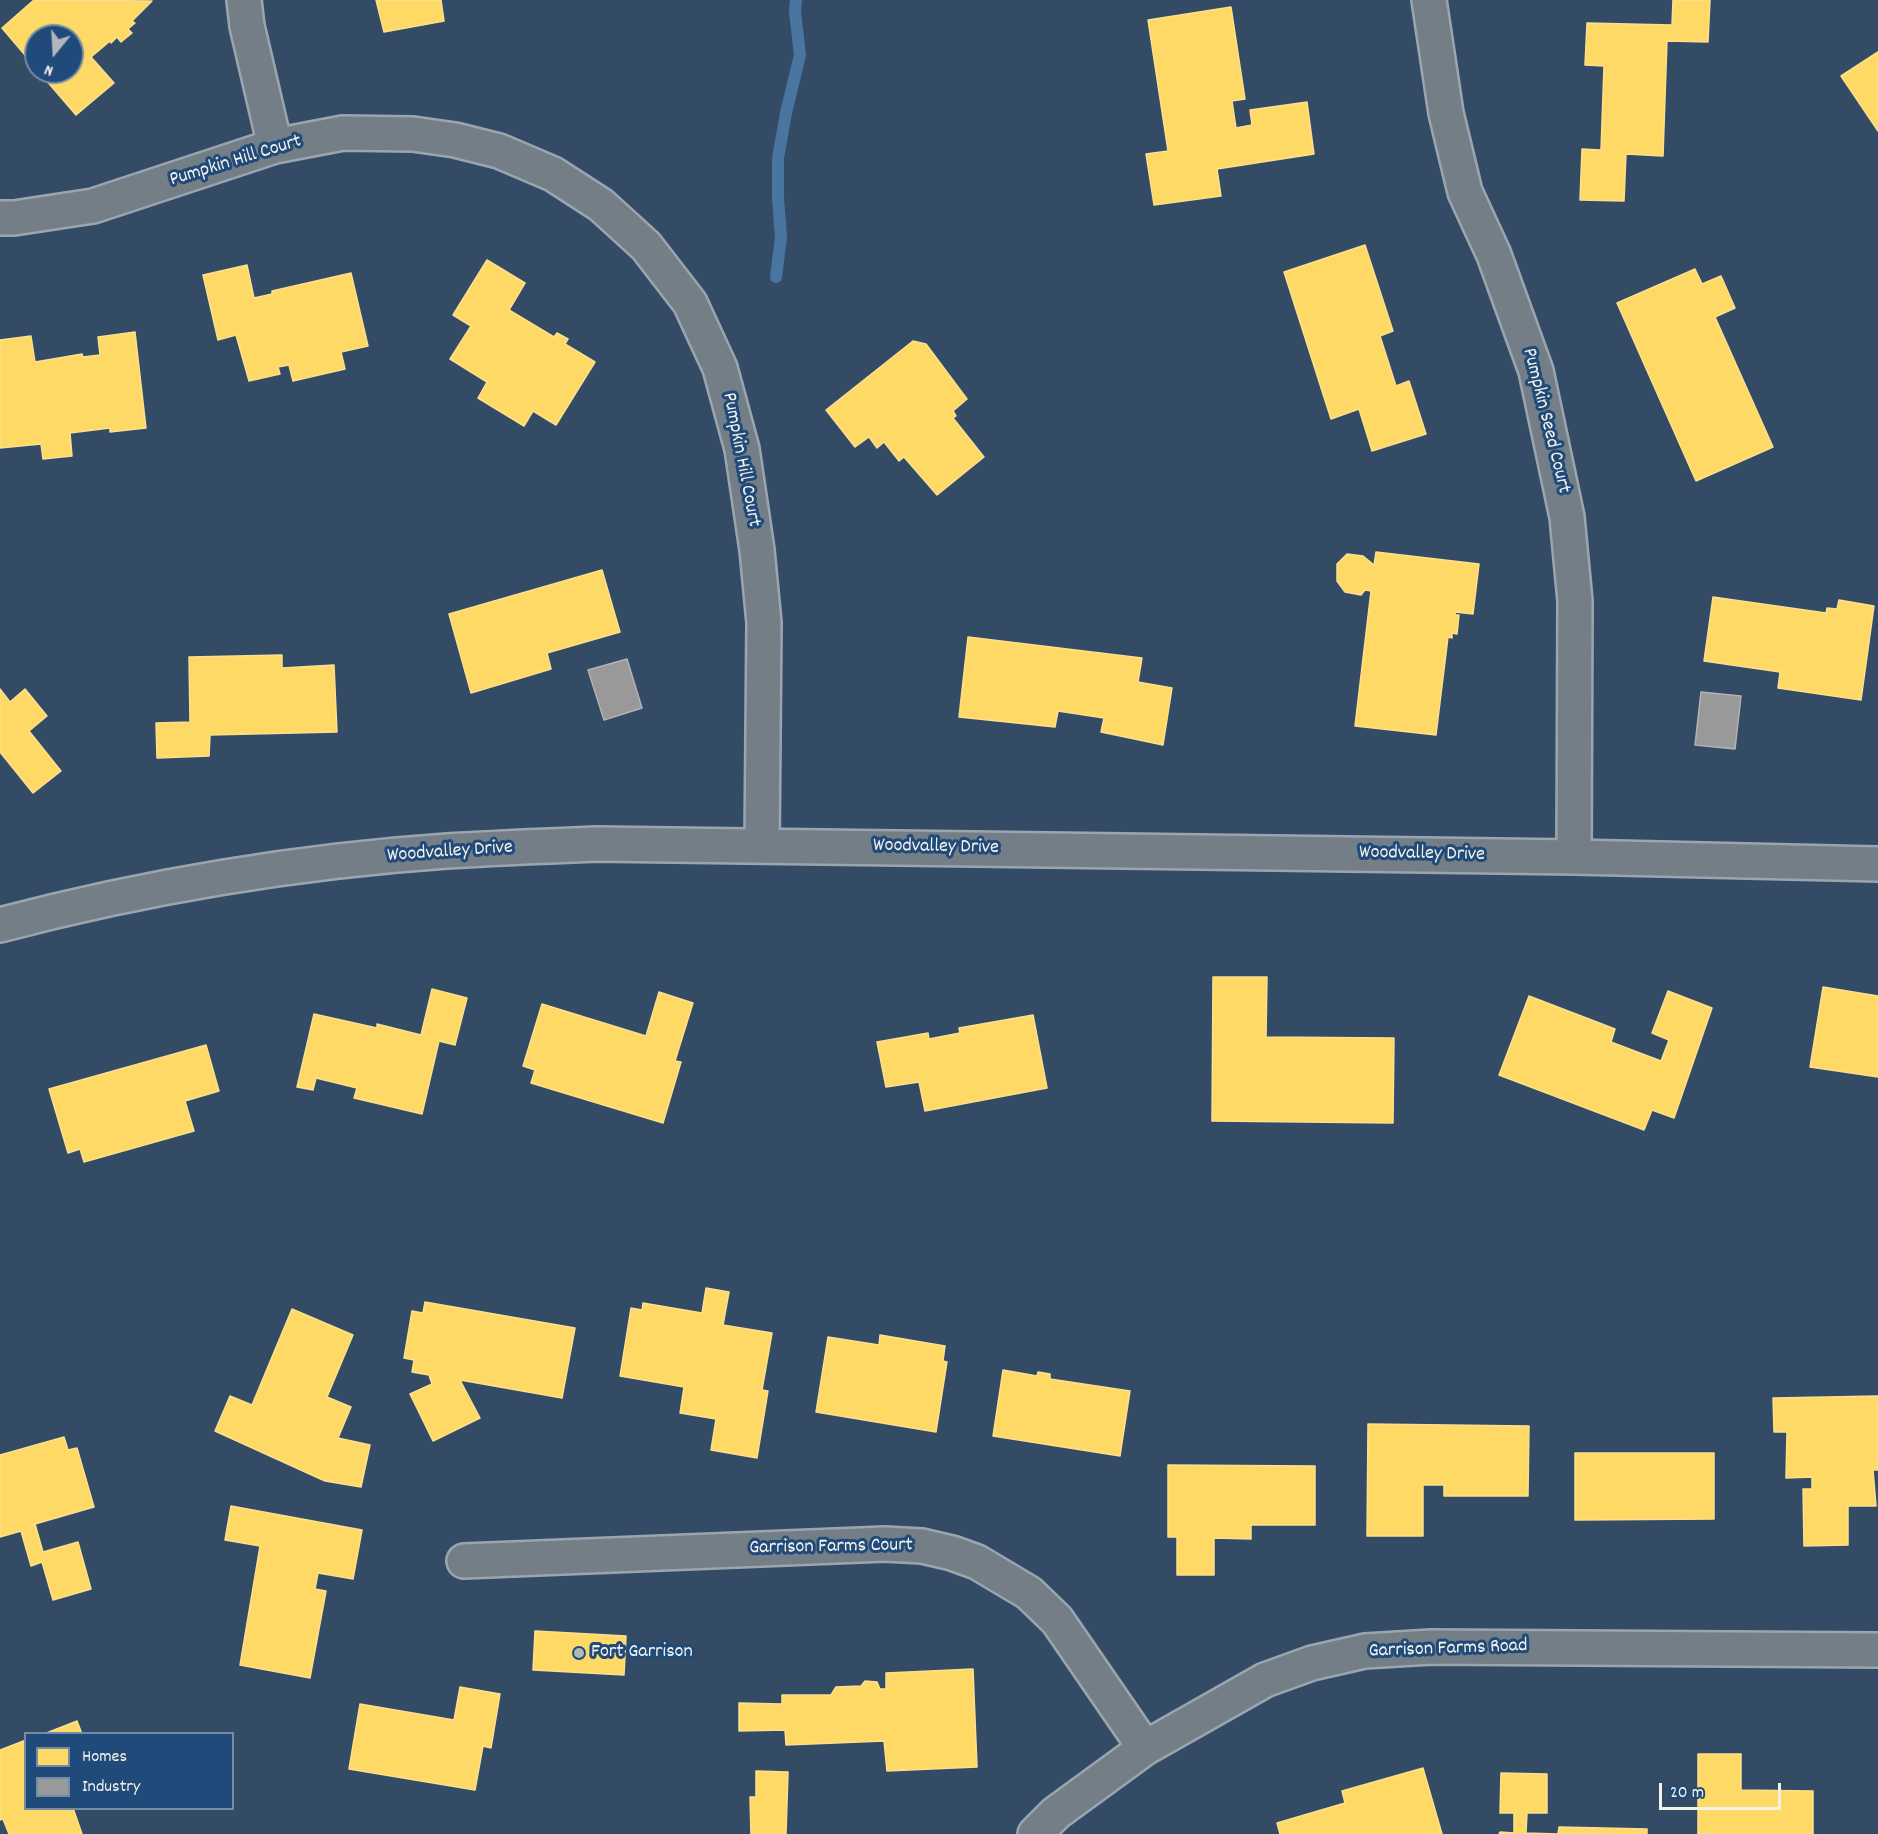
<!DOCTYPE html>
<style>
body{margin:0}
#map{position:relative;width:1878px;height:1834px;overflow:hidden;background:#344b65;font-family:Dekko,sans-serif}
canvas{display:block}
.legend{position:absolute;left:24px;top:1732px;width:210px;height:78px;box-sizing:border-box;background:#1f4a7a;border:2px solid #748da6;margin:0;padding:8px 10px;list-style:none;font-size:18px;color:#f4f1e8}
.legend li{display:flex;align-items:center;gap:12px;height:30px}
.legend b{width:30px;border:2px solid #748da6}
.north{position:absolute;left:24px;top:24px;width:60px;height:60px;box-sizing:border-box;background:#1f4a7a;border:2px solid #748da6;border-radius:50%;rotate:198deg;font-size:16px;font-weight:700;line-height:24px;text-align:center;color:#f4f1e8}
.north::after{content:'';display:block;margin:auto;width:21px;height:27px;background:#b1b7ba;clip-path:polygon(50% 0,100% 100%,50% 72%,0 100%)}
.scale{position:absolute;left:1659px;top:1783px;width:122px;height:27px;box-sizing:border-box;border:3px solid #f4f1e8;border-top:0;padding-left:8px;font-size:18px;line-height:21px;white-space:nowrap;color:#f4f1e8;-webkit-text-stroke:4px #1f4a7a;paint-order:stroke}
</style>
<div id="map">
<canvas width="1878" height="1834"></canvas>
<ul class="legend">
<li><b style="height:16px;background:#ffd966"></b>Homes</li>
<li><b style="height:16px;background:#999"></b>Industry</li>
</ul>
<div class="north">N</div>
<div class="scale">20 m</div>
</div>
<script>
const c = document.querySelector('canvas').getContext('2d');
c.lineJoin = 'round';
function fillPath(path, color) { c.fillStyle = color; c.fill(path, 'evenodd'); }
function strokePath(path, color, width, dash) { c.strokeStyle = color; c.lineWidth = width; c.lineCap = dash ? 'butt' : 'round'; c.setLineDash(dash || []); c.stroke(path); }
function label(font, color, halo, rows, align = 'center') {
  c.font = font + ' Dekko,sans-serif'; c.lineWidth = 6; c.setLineDash([]); c.textBaseline = 'middle'; c.strokeStyle = halo; c.fillStyle = color; for (const [text, x, y, turn = 0] of rows) {
    c.save(); c.translate(x, y); c.rotate((+turn || 0) * Math.PI / 180); c.textAlign = isNaN(turn) ? turn : align; if (halo) c.strokeText(text, 0, 0); c.fillText(text, 0, 0); c.restore();
  }
}
const homes = new Path2D(`
 M 34,0 L 152,1 L 132,21 L 135,23 L 128,29 L 132,33 L 121,42 L 117,37 L 111,43 L 110,41 L 91,57 L 114,83 L 76,115 L 39,72 L 72,72 L 72,36 L 36,36 L 36,68 L 2,28 Z
 M 376,0 L 441,0 L 444,21 L 384,32 Z
 M 1673,0 L 1710,0 L 1708,42 L 1667,41 L 1663,156 L 1626,154 L 1624,201 L 1580,200 L 1582,149 L 1601,150 L 1604,66 L 1585,65 L 1587,23 L 1672,25 Z
 M 1231,7 L 1245,99 L 1232,101 L 1236,128 L 1252,125 L 1250,110 L 1307,102 L 1314,154 L 1217,169 L 1221,196 L 1154,205 L 1146,154 L 1168,151 L 1148,20 Z
 M 1878,52 L 1878,131 L 1841,76 Z
 M 1365,245 L 1393,331 L 1380,336 L 1396,386 L 1409,381 L 1426,434 L 1372,451 L 1359,409 L 1331,419 L 1284,272 Z
 M 487,260 L 525,283 L 509,310 L 554,337 L 557,333 L 568,339 L 565,344 L 595,362 L 556,425 L 533,411 L 524,426 L 478,398 L 487,382 L 450,359 L 471,326 L 453,315 Z
 M 247,265 L 254,298 L 272,294 L 272,291 L 351,273 L 368,346 L 341,352 L 345,369 L 293,381 L 289,365 L 278,367 L 280,374 L 249,381 L 236,335 L 218,340 L 203,275 Z
 M 1695,269 L 1702,284 L 1721,276 L 1735,308 L 1715,317 L 1773,447 L 1696,481 L 1617,303 Z
 M 135,332 L 146,428 L 110,432 L 110,428 L 70,433 L 72,456 L 43,459 L 41,444 L 0,448 L 0,340 L 31,336 L 35,362 L 82,354 L 83,357 L 100,355 L 98,337 Z
 M 913,341 L 926,344 L 967,399 L 953,411 L 956,416 L 953,418 L 984,457 L 937,495 L 904,457 L 899,461 L 884,442 L 877,448 L 869,437 L 855,447 L 826,410 Z
 M 1376,552 L 1479,564 L 1473,614 L 1455,612 L 1455,615 L 1459,615 L 1457,634 L 1452,633 L 1452,638 L 1448,637 L 1436,735 L 1355,726 L 1371,591 L 1365,590 L 1361,595 L 1345,592 L 1337,581 L 1337,564 L 1347,554 L 1363,556 L 1374,565 Z
 M 602,570 L 620,632 L 547,653 L 551,669 L 471,693 L 449,614 Z
 M 1713,597 L 1826,613 L 1827,608 L 1837,609 L 1839,600 L 1874,606 L 1861,700 L 1778,688 L 1780,672 L 1704,661 Z
 M 968,637 L 1142,658 L 1138,682 L 1172,688 L 1163,745 L 1101,732 L 1104,718 L 1058,711 L 1055,727 L 959,717 Z
 M 282,655 L 282,668 L 334,665 L 337,732 L 210,735 L 209,756 L 157,758 L 156,723 L 190,722 L 189,657 Z
 M 0,689 L 10,702 L 25,689 L 47,716 L 29,731 L 61,771 L 33,793 L 0,752 Z
 M 1213,977 L 1267,977 L 1266,1037 L 1394,1038 L 1393,1123 L 1212,1121 Z
 M 1823,987 L 1878,996 L 1878,1077 L 1810,1067 Z
 M 432,989 L 467,998 L 455,1045 L 439,1041 L 422,1114 L 354,1098 L 357,1088 L 316,1078 L 313,1090 L 297,1087 L 314,1014 L 377,1028 L 377,1024 L 421,1035 Z
 M 1668,991 L 1712,1008 L 1674,1118 L 1652,1110 L 1644,1130 L 1499,1075 L 1529,996 L 1615,1029 L 1611,1042 L 1661,1061 L 1669,1040 L 1652,1033 Z
 M 659,992 L 693,1003 L 675,1061 L 681,1062 L 663,1123 L 531,1083 L 535,1070 L 523,1066 L 542,1004 L 646,1036 Z
 M 1033,1015 L 1047,1088 L 925,1111 L 919,1082 L 886,1087 L 877,1042 L 928,1033 L 929,1039 L 960,1033 L 959,1028 Z
 M 206,1045 L 219,1091 L 185,1101 L 194,1131 L 84,1162 L 80,1149 L 68,1153 L 49,1089 Z
 M 706,1288 L 729,1292 L 723,1325 L 772,1333 L 762,1390 L 768,1391 L 757,1458 L 711,1450 L 716,1419 L 680,1413 L 684,1387 L 620,1376 L 631,1308 L 642,1310 L 643,1303 L 702,1313 Z
 M 425,1302 L 575,1328 L 562,1398 L 460,1380 L 480,1418 L 433,1441 L 410,1394 L 432,1384 L 429,1375 L 412,1372 L 414,1360 L 404,1358 L 412,1311 L 423,1313 Z
 M 292,1309 L 353,1335 L 327,1397 L 351,1407 L 338,1438 L 370,1445 L 361,1487 L 325,1481 L 215,1431 L 230,1396 L 252,1405 Z
 M 880,1335 L 945,1346 L 943,1361 L 947,1362 L 936,1432 L 816,1412 L 828,1337 L 879,1345 Z
 M 1003,1370 L 1037,1376 L 1038,1372 L 1050,1374 L 1050,1379 L 1130,1391 L 1120,1456 L 993,1436 Z
 M 1878,1396 L 1878,1470 L 1873,1470 L 1876,1506 L 1848,1506 L 1848,1545 L 1804,1546 L 1803,1489 L 1812,1489 L 1812,1477 L 1786,1478 L 1787,1432 L 1774,1432 L 1773,1398 Z
 M 1368,1424 L 1529,1426 L 1528,1496 L 1444,1496 L 1444,1485 L 1423,1485 L 1423,1536 L 1367,1536 Z
 M 64,1437 L 68,1450 L 77,1448 L 94,1507 L 35,1524 L 43,1552 L 78,1542 L 91,1589 L 53,1600 L 42,1562 L 31,1566 L 21,1531 L 0,1537 L 0,1455 Z
 M 1575,1453 L 1714,1453 L 1714,1519 L 1575,1520 Z
 M 1168,1465 L 1315,1466 L 1315,1525 L 1251,1525 L 1251,1539 L 1214,1538 L 1214,1575 L 1177,1575 L 1177,1537 L 1168,1537 Z
 M 231,1506 L 362,1530 L 353,1579 L 318,1573 L 315,1589 L 326,1591 L 310,1678 L 240,1665 L 260,1546 L 225,1540 Z
 M 535,1631 L 626,1636 L 624,1675 L 533,1670 Z
 M 973,1669 L 977,1767 L 887,1771 L 884,1741 L 786,1745 L 785,1730 L 739,1731 L 739,1703 L 782,1704 L 782,1695 L 831,1695 L 836,1687 L 861,1686 L 865,1681 L 877,1682 L 880,1689 L 886,1689 L 886,1673 Z
 M 460,1687 L 500,1694 L 491,1748 L 483,1746 L 475,1790 L 349,1769 L 360,1704 L 454,1720 Z
 M 77,1721 L 82,1734 L 44,1734 Z
 M 26,1740 L 26,1808 L 73,1808 L 82,1834 L 9,1834 L 3,1819 L 0,1820 L 0,1750 Z
 M 1698,1754 L 1741,1754 L 1741,1790 L 1813,1791 L 1813,1834 L 1698,1834 Z
 M 1423,1768 L 1442,1834 L 1280,1834 L 1277,1823 L 1345,1803 L 1342,1791 Z
 M 756,1771 L 788,1772 L 786,1834 L 751,1834 L 750,1797 L 756,1797 Z
 M 1501,1773 L 1547,1774 L 1547,1813 L 1527,1813 L 1526,1833 L 1558,1834 L 1559,1827 L 1647,1829 L 1647,1834 L 1499,1834 L 1500,1832 L 1514,1833 L 1514,1813 L 1500,1813 Z`);
const industry = new Path2D(`
 M 627,659 L 642,708 L 604,720 L 588,670 Z
 M 1701,692 L 1741,696 L 1735,749 L 1695,745 Z`);
const stream = new Path2D(`
 M 776,277 L 781,237 L 778,198 L 778,158 L 786,113 L 800,55 L 795,12 L 796,0`);
const minor = new Path2D(`
 M 244,0 L 247,26 L 275,146
 M 1429,0 L 1446,113 L 1465,192 L 1494,255 L 1536,371 L 1567,517 L 1575,601 L 1574,857
 M 0,218 L 14,218 L 93,206 L 275,146 L 343,133 L 413,134 L 455,140 L 499,151 L 553,174 L 601,205 L 646,246 L 690,303 L 720,368 L 742,449 L 757,550 L 764,623 L 762,845
 M 464,1561 L 885,1544 L 922,1546 L 952,1553 L 977,1562 L 1029,1593 L 1057,1620 L 1145,1748
 M 1035,1834 L 1056,1813 L 1145,1748 L 1265,1680 L 1312,1663 L 1365,1651 L 1431,1647 L 1878,1650`);
const tertiary = new Path2D(`
 M 0,925 C 143,887 299,861 447,851 C 497,848 547,846 597,844 L 1574,857 L 1878,864`);
const markers = [
 [579,1653,6,"#b1b7ba"]
];
const streetNames = [
 ["Pumpkin Hill Court",236,162,-17],
 ["Pumpkin Seed Court",1545,421,76],
 ["Pumpkin Hill Court",740,460,79],
 ["Woodvalley Drive",936,848,1],
 ["Woodvalley Drive",450,853,-4],
 ["Woodvalley Drive",1422,855,1],
 ["Garrison Farms Court",831,1548,-1],
 ["Garrison Farms Road",1448,1650,-2]
];
const poiNames = [
 ["Fort Garrison",591,1653]
];
fillPath(homes, '#ffd966');
strokePath(homes, '#fce08d', 1.5);
fillPath(industry, '#999');
strokePath(industry, '#b4b3b1', 1.5);
strokePath(stream, '#4976a1', 12);
strokePath(minor, '#9ba5af', 38);
strokePath(tertiary, '#9ba5af', 38);
strokePath(minor, '#737e87', 33);
strokePath(tertiary, '#737e87', 33);
for (const [x, y, r, color] of markers) { const dot = new Path2D(); dot.arc(x, y, r, 0, 2 * Math.PI); c.fillStyle = color; c.fill(dot); strokePath(dot, '#1f4a7a', 2); }
label('20px', '#f4f1e8', '#1f4a7a', streetNames);
label('20px', '#f4f1e8', '#1f4a7a', poiNames, 'left');
</script>
